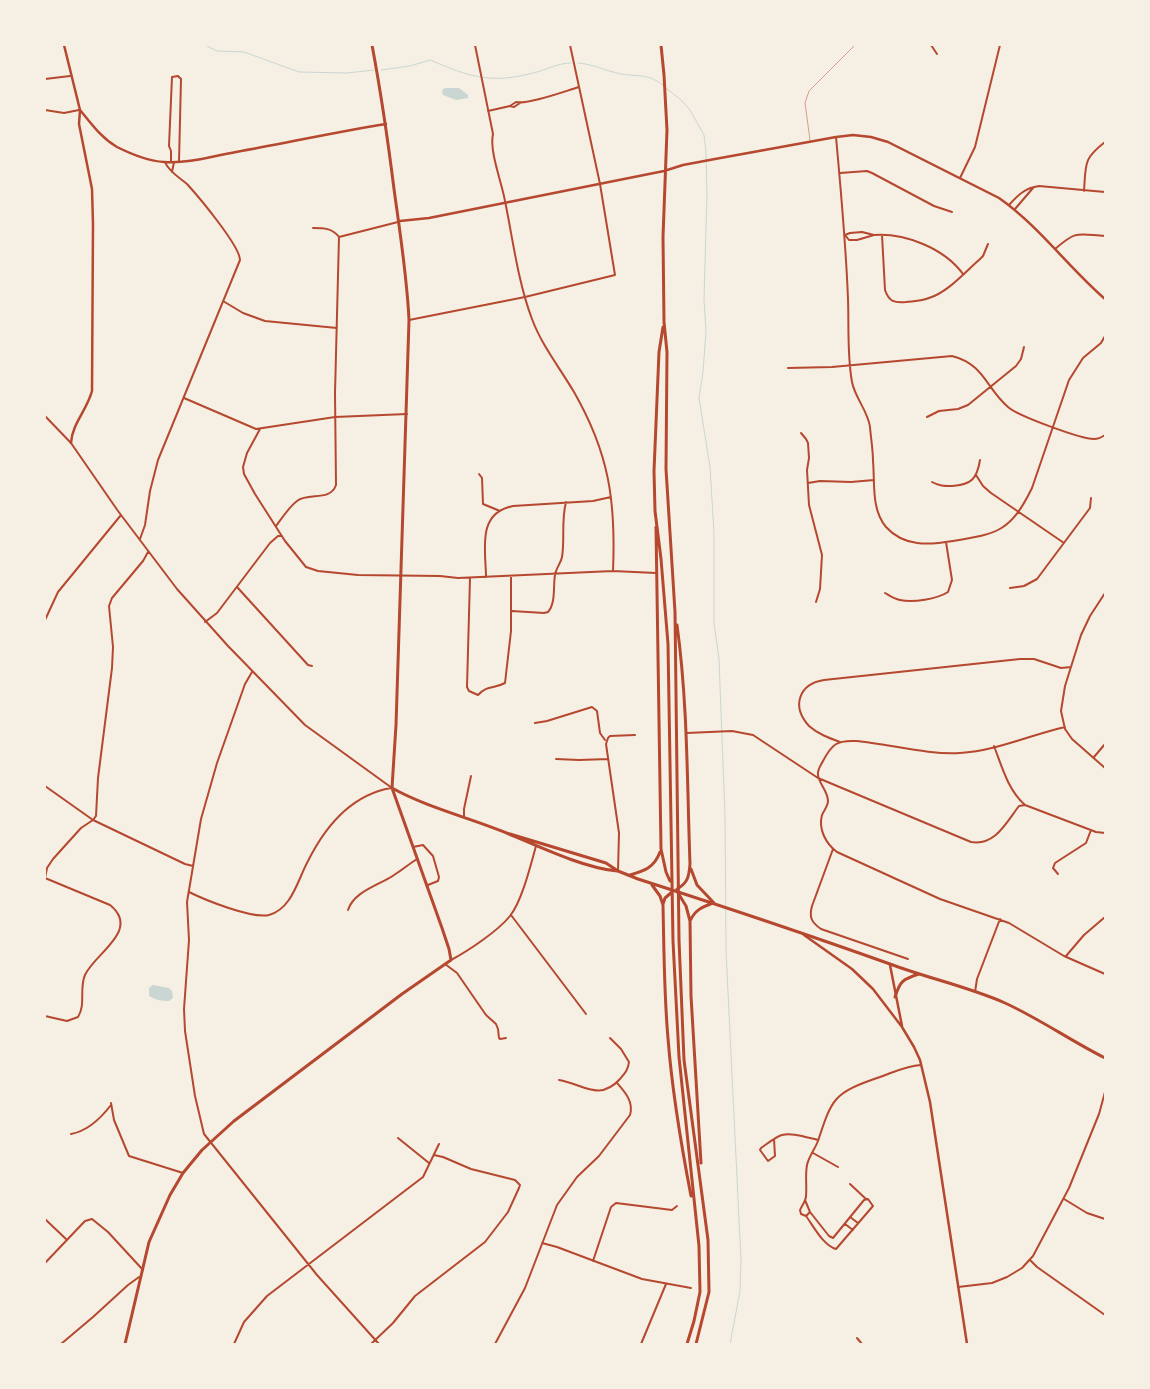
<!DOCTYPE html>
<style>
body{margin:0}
#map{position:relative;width:1150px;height:1389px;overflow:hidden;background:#f6efe4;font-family:"Source Sans 3",sans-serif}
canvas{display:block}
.frame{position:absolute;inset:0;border:46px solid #f6efe4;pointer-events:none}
</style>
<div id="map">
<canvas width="1150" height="1389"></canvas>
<div class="frame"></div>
</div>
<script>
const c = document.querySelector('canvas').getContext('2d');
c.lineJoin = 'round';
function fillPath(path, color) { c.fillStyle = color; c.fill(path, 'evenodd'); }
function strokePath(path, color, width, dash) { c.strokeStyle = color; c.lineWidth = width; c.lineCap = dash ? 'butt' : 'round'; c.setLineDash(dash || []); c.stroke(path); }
const water = new Path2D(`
 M 446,88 L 459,88 L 468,95 L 468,98 L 456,100 L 443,95 L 442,92 L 443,89 Z
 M 153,985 L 169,988 L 172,991 L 173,998 L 169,1001 C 162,1001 155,1000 149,996 L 149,988 Z`);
const stream = new Path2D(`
 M 205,45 L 217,51 L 244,52 L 299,72 L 347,73 L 374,70
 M 578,63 C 593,64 606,71 621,74 C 639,77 647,73 663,85
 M 381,70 L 410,66 L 430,60 C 470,77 490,84 533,73 C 546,70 558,63 571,63
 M 666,88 L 681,100 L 690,110 L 704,135 L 706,152 L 707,194 L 704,299 L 706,331 L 703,372 L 699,398 L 710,467 L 714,533 L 714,623 L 719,659 L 725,816 L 726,951 L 741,1260 L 740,1291 L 730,1344`);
const service = new Path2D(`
 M 810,140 L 805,103 L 809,91 L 855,45`);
const minor = new Path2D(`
 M 475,45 L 493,134 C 489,151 502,183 505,201 C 513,240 518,282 532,319 C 542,346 560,368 574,392 C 609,453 616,501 613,571
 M 931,45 L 937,54
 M 45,79 L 70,76
 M 510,106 L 516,102 C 528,105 565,91 579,87
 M 45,110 L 64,113 L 79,110
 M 488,111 L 510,106 L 514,107 L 520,103
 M 836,137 C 841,191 846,245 848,299 C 849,326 847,355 852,382 C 855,398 868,411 870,427 C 871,439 873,450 873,461 C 875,483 871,509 886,527 C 904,547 929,545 953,541 C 998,534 1011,531 1032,488 L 1069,380 L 1083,358 L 1101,343 L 1105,336
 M 171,162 L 171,151 L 169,146 L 172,77 L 178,76 L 181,79 L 179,162
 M 172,172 L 174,162
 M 840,173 L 867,171 L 872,173 L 934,206 L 952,212
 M 960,178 L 975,147 L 1000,45
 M 1084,191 C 1086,164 1083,159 1105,142
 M 1009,205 C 1018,195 1025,188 1039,186 L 1105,192
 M 1015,209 L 1033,188
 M 862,232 L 874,235 L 857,240 L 849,240 L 845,235 L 850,233 Z
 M 874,235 C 905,233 944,248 963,274
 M 882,235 L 885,290 C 889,302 895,303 906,302 C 914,301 922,301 929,298 C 948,292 964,273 979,260 L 983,256 L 988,244
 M 339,237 L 398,222
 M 1055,249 C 1077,230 1077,234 1105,236
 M 223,301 L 243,313 L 265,321 L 337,328
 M 409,320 L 525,297 L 615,275 L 600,184 L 570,45
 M 788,368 L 832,367 L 952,356 C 984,364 986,388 1008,407 C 1018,416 1081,439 1094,439 C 1098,439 1102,437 1105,435
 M 184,398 L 256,429 L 335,417 L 407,414
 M 45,416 L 71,443 L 118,511 L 177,589 L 228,646 L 305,725 L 392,788
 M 927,417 L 939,411 L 958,409 L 968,405 L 1016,366 L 1021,359 L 1024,347
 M 260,429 L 247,453 L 243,467 L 244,474 L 255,494 L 285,541 L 306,567 L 318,571 L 358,575 L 440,576 L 458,578 L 613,571 L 656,573
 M 801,433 L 806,439 L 808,443 L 809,458 L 807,470 L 809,505 L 822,555 L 820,589 L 816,602
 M 479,474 L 482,478 L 483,504 L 500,511
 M 976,475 L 983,486 L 991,493 L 1064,543
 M 932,482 C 939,486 944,486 952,486 C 971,485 977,479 980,460
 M 808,483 L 820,481 L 851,482 L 874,480
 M 276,526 C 282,518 289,507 297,501 C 309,492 330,502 336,485 L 335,393 L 339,237 C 332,228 324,228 313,228
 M 140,539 L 145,525 L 150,491 L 158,460 L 240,260 C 240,246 198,196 187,184 C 180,178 168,171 165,162
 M 486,577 C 486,551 476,513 513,506 L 593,501 L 611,497
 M 470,578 L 467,687 L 469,691 L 478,695 C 487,685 494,689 505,683 L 511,631 L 511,576
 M 237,587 L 308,665 L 312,666
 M 1010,588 L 1024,586 L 1037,579 L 1090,508 L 1091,498
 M 885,593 C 890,596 894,599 900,600 C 913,603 937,599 948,592 L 952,580 L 946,542
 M 1105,593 L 1090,616 L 1081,635 L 1065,686 L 1061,711 L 1065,729 L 1072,739 L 1105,768
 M 512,611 L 544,613 L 548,612 C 556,603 553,586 555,575 C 556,568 561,563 562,557 C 565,539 561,521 566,502
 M 45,620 L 58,592 L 121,515
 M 205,622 L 217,613 L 270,543 L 278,536 L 282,536
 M 252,672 L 245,684 L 217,763 L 201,819 L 187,902 L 189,940 L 184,1009 L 185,1031 L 195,1096 L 204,1134 L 317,1275 L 379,1344
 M 535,723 L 547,721 L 592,707 L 597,711 L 600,733 L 605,740
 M 1065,727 C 1030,735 996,751 960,753 C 928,755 889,744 856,741 C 837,740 832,744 823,761 C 821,765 817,770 818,775 C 819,784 828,791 828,801 C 828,806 824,810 822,815 C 818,829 826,844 837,852 L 940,899 L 1009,923 L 1064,956 L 1105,974
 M 687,733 L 732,731 L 753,735 L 818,778 L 971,842 C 995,846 1006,823 1019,806 L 1025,805
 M 840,742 C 829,738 818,734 809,726 C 791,706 799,684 824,680 L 1020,659 L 1034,659 L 1061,668 L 1071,667
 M 994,746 C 1002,767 1008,790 1025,805 L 1096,832 L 1105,833
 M 1094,757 L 1105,744
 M 556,759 L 579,760 L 608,759
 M 45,786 L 93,820 L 185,864 L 193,866
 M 464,817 L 464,809 L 471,776
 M 413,847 L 423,845 L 433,856 L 439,877 L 438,881 L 428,885
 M 833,849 L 812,906 C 809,917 811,922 821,929 L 908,959
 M 618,871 L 619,833 L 606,744 L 608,738 L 610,736 L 635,735
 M 1058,874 L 1053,868 L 1055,863 L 1086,843 L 1091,830
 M 45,878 L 47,868 L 53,859 L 81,828 L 93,820 L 96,816 L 98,778 L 112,668 L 113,647 L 109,606 L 112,598 L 143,561 L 148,552
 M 45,878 L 110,905 C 141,930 95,953 85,975 C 79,988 86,1005 78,1017 L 67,1021 L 45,1016
 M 189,892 C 205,900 252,919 269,915 C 292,909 298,879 308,861 C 325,827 351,795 391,788
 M 348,910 C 354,891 380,885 394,875 C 402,870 409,864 417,859
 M 511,915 L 586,1014
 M 1066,956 L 1084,935 L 1105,917
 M 451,960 C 468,951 498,931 510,916 C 522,901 531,864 536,846
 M 445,964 L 457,973 L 486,1015 L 496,1024 L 498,1029 L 499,1038 L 500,1039 L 506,1038
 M 975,992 L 977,979 L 1000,919
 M 559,1080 C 583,1084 599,1102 620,1079 C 625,1073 628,1070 629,1062 L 621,1049 L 610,1038
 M 111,1103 L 114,1120 L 129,1156 L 183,1173
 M 71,1134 C 88,1131 101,1118 111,1105
 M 398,1138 L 429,1163
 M 774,1139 L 775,1156 L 768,1161 L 760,1150 L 761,1148 C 778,1136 781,1131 802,1136 C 808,1138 813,1138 818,1140
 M 813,1153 L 838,1167
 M 850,1184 L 866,1199
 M 1064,1199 L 1087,1213 L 1105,1219
 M 805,1200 L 810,1212 L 806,1216 L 801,1214 L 800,1210 C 802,1205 806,1201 806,1196 C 807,1186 805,1176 807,1165 C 809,1156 815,1149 818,1141 C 832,1098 834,1093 877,1078 C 892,1073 905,1066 921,1065
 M 806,1216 C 814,1227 823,1245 836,1249 L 873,1206 L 868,1199 L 864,1200 L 833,1238 L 829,1236 L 810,1212
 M 850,1217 L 858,1223
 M 45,1219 L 67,1240
 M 845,1224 L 853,1230
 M 542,1243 L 557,1247 L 642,1279 L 691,1288
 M 1030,1260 L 1037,1267 L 1105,1315
 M 593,1261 L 611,1207 L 616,1203 L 672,1210 L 677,1206
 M 45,1263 L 85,1221 L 92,1219 L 108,1232 L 143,1270
 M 958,1287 L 992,1283 L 1007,1277 L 1022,1268 L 1033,1256 L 1069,1188 L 1099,1114 L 1105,1092
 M 857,1338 L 862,1344
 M 61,1344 L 93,1317 L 128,1285 L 139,1277
 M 234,1344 L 244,1322 L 267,1296 L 423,1177 L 439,1144
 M 371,1344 L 393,1323 L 415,1296 L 485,1242 L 508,1212 L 519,1188 L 520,1185 L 515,1180 L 471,1169 L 443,1157 L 434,1155
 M 495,1344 L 525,1288 L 557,1205 L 577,1177 L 599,1156 L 630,1115 C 634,1102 625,1092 617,1083
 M 641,1344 L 666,1284`);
const tertiary = new Path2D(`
 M 64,45 L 80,110 L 79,124 L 92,189 L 93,224 L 92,391 C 87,410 72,424 71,443
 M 80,110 C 91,123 101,138 117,147 C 131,154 148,161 164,162 C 188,164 213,156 236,152 C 286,143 336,132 386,124
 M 400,221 L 429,218 L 664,171 L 683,165 L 715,159 L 836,137 L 853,135 L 871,137 L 888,142 L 999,198 C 1039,226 1068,267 1105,299`);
const secondary = new Path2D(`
 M 804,935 L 852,969 L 873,989 L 902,1027 L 914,1047 L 920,1060 L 930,1102 L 967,1344
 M 890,965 L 902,1026`);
const primary = new Path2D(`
 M 661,45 L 664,75 L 667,130 L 663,237 L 664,322 L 667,352 L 666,469 L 675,612 L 679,940 L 684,1060 L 708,1240 L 709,1292 L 696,1344
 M 663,327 L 659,352 L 654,471 L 655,511 L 661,559 L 668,644 L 673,941 L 679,1057 L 699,1246 L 700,1292 L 694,1321 L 687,1344
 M 656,527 L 661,849 L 666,872 L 670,881
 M 677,625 C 688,705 687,785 690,864 C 689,876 688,883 677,889
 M 392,788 C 428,808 471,818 509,834 C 540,847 584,868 617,871
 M 510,834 L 606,863 L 618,871 L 638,879 C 722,906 806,934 890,964 C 927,978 969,987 1005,1003 C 1040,1019 1071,1041 1105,1058
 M 691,869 L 697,885 L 714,903
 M 630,875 C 644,871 654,868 660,852
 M 652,885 L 660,896 L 663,905 C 664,950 664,994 668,1038 C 672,1091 681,1144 691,1196
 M 678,893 L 686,906 L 690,921
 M 663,904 L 665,898 L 672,892
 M 895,997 C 900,981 903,979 919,974
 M 701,1163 L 691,996 L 690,921 C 695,910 702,907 713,903
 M 125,1344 L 149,1242 L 170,1195 L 183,1173 L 202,1150 L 234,1121 L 402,994 L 451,960 L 449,949 L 442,928 L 392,788 L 396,725 L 409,320 C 407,276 400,233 394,189 C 388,141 381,93 372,45`);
fillPath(water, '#c9d6d2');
strokePath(stream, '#c9d6d2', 1);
strokePath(service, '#b5482f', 0.5);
strokePath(minor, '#b5482f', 2);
strokePath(tertiary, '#b5482f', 2.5);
strokePath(secondary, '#b5482f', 2.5);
strokePath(primary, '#b5482f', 3);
</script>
